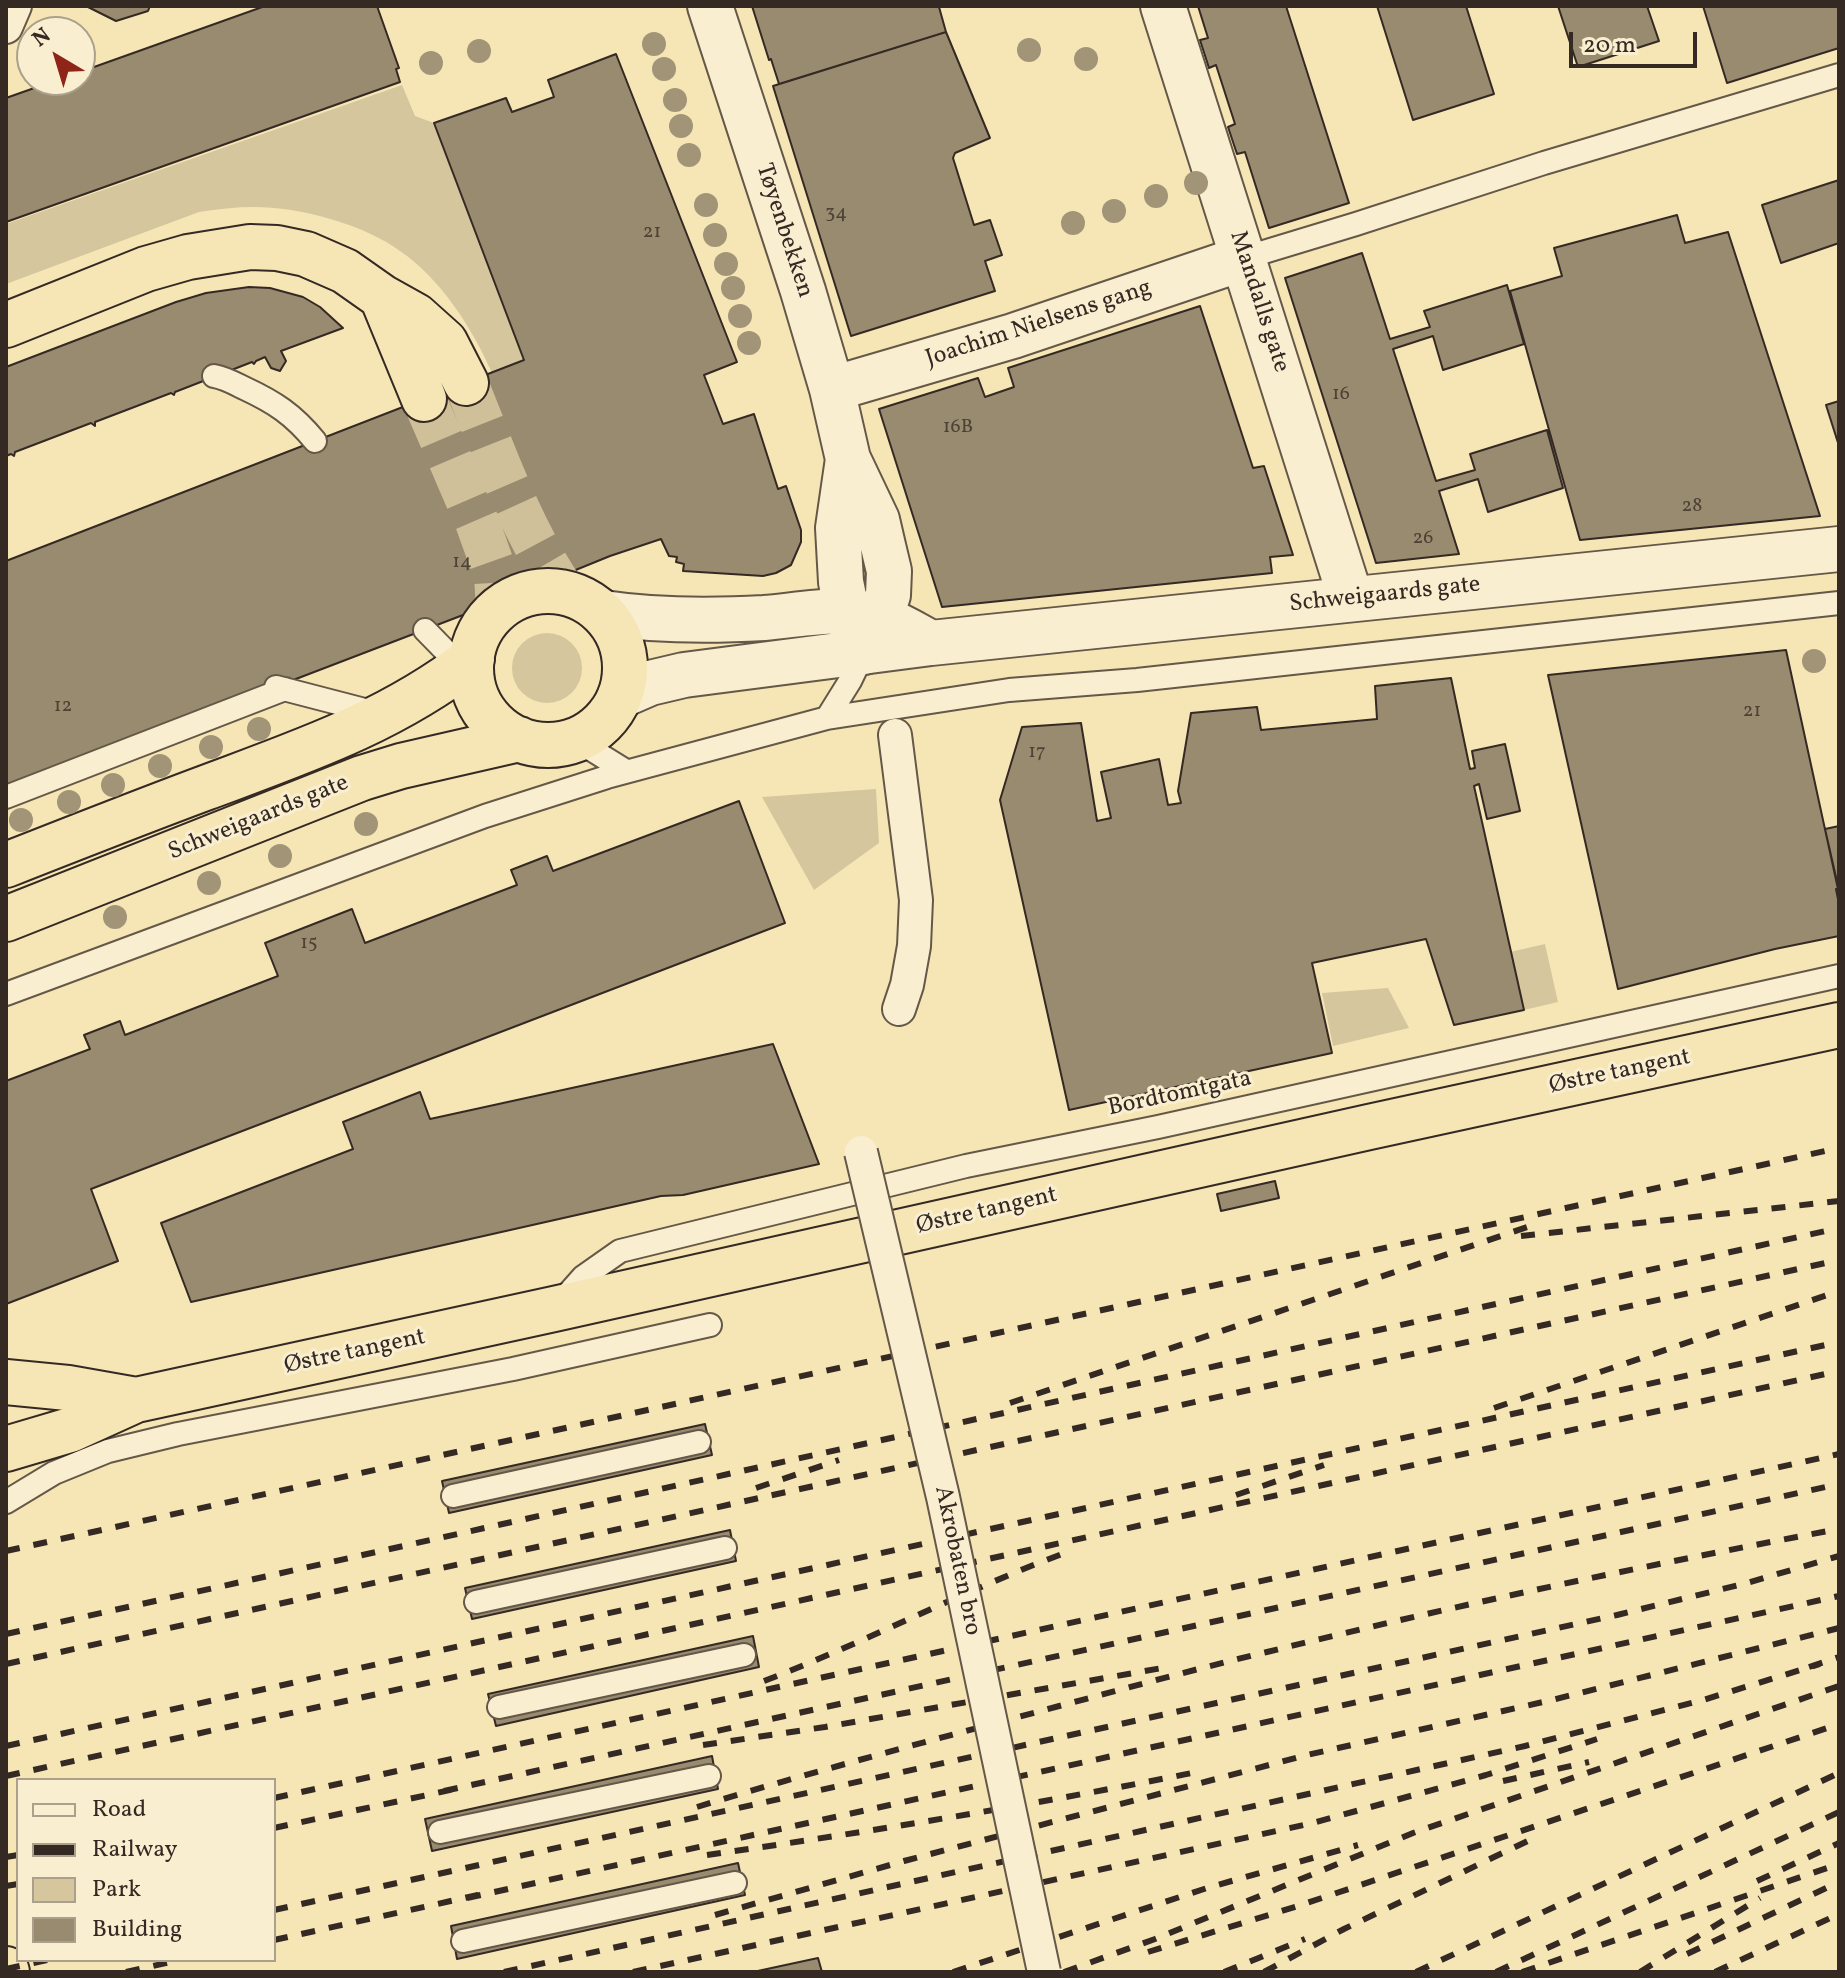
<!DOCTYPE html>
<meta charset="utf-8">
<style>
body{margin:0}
#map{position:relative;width:1845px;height:1978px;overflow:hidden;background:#f6e6b6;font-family:Vollkorn,serif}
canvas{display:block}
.frame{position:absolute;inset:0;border:8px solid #352923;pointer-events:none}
.legend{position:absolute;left:16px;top:1778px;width:260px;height:184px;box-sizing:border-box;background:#f9efd0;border:2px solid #aba08b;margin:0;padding:10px 14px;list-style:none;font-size:24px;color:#352923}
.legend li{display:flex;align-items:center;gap:16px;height:40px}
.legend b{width:40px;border:2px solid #aba08b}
.north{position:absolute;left:16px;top:16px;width:80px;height:80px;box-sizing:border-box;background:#f9efd0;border:2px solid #aba08b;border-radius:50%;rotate:322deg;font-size:22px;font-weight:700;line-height:32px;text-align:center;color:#352923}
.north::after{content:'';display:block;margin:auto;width:28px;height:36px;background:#8f2418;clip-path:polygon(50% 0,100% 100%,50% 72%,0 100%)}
.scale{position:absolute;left:1569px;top:32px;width:128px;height:36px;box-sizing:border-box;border:4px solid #352923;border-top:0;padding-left:10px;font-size:24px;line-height:28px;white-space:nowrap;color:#352923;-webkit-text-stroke:6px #f9efd0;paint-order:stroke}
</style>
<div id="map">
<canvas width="1845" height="1978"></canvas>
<div class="frame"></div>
<ul class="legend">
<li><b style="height:10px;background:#f9efd0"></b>Road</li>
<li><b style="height:10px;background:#352923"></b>Railway</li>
<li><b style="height:22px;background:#d5c69d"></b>Park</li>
<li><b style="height:22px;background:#998b6f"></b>Building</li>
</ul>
<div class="north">N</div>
<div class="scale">20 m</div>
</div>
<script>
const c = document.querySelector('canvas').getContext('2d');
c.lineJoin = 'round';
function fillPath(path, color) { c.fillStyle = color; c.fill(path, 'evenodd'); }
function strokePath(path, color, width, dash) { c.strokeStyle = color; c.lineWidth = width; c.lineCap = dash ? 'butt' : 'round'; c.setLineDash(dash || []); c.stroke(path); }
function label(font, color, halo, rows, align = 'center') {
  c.font = font + ' Vollkorn,serif'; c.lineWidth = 6; c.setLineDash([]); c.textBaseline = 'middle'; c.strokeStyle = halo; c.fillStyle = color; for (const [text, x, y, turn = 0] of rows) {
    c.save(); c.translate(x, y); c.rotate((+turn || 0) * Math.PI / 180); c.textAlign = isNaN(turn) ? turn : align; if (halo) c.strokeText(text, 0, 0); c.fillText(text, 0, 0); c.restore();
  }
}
const green = new Path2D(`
 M 402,85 L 415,116 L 434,123 L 524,360 L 492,373 C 473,329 440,278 400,251 C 363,224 300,207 254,207 C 236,207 218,209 199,212 L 6,284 L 6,224 Z
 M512 668a35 35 0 1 1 70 0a35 35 0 1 1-70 0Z
 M 876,789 L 879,843 L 814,890 L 762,797 Z
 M 1545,944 L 1558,1002 L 1524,1010 L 1510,952 Z
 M 1388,988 L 1409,1028 L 1333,1046 L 1322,993 Z`);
const building = new Path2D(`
 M 86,6 L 150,6 L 148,11 L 116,21 Z
 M 265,6 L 377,6 L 399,68 L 396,69 L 400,82 L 6,222 L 6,98 L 57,80 L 80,80 L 80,72 Z
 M 752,6 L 941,6 L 939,7 L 946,32 L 779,84 L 771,59 L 769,60 Z
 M 1198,6 L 1286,6 L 1349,203 L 1269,228 L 1245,152 L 1237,154 L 1228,127 L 1235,124 L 1216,65 L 1209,68 L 1200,40 L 1208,38 Z
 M 1377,6 L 1466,6 L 1494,94 L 1413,120 Z
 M 1558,6 L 1647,6 L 1659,41 L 1578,67 Z
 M 1703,6 L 1839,6 L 1839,48 L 1727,83 Z
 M 946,32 L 990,138 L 955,153 L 953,158 L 974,225 L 990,220 L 1002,255 L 985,261 L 995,291 L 851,336 L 773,86 Z
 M 616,54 L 737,362 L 704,375 L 723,424 L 754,414 L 778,489 L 786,486 L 801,530 L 801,542 L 791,565 L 776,573 L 763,576 L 683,571 L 684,564 L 676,562 L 677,557 L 669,556 L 661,539 L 610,556 L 497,602 L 6,790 L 6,561 L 524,360 L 434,123 L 506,98 L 512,112 L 554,97 L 548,80 Z
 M 1839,180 L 1839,243 L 1781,263 L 1762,205 Z
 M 1677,215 L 1685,243 L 1728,232 L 1820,516 L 1580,540 L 1510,291 L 1562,276 L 1554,248 Z
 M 1362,253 L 1390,339 L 1430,327 L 1424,311 L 1507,285 L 1524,344 L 1443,370 L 1433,336 L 1393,349 L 1436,481 L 1475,470 L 1470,454 L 1547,430 L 1563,488 L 1488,512 L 1478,479 L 1439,491 L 1459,554 L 1376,563 L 1285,278 Z
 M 249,287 L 270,288 L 303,297 L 320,307 L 343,328 L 281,351 L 286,361 L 280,371 L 271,368 L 265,357 L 256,361 L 254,364 L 252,362 L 175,392 L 174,395 L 171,393 L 95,422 L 95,426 L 91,423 L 15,452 L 14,456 L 11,454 L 6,456 L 6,367 L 176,302 L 206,293 Z
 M 1200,306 L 1253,468 L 1264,466 L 1293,555 L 1270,557 L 1272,573 L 942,607 L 879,409 L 978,378 L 985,397 L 1014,387 L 1008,368 Z
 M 1839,401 L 1839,446 L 1826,405 Z
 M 1786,650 L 1838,889 L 1836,889 L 1839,904 L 1839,936 L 1775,949 L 1618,989 L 1548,675 Z
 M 1451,678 L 1470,769 L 1475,768 L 1472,751 L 1505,744 L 1520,811 L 1487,819 L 1479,784 L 1474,786 L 1524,1010 L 1454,1025 L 1426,939 L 1312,963 L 1332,1053 L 1069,1110 L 1000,800 L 1022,727 L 1081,723 L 1097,821 L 1111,818 L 1101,772 L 1159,759 L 1168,805 L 1181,803 L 1178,791 L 1191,713 L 1257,707 L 1261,730 L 1377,719 L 1375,686 Z
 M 739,801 L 785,923 L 91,1189 L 118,1261 L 6,1304 L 6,1081 L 90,1049 L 84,1035 L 120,1021 L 125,1035 L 278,976 L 265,943 L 352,909 L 365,943 L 517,885 L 511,870 L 547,856 L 553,871 Z
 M 1839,826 L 1839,886 L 1838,886 L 1825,829 Z
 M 773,1044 L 819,1164 L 683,1195 L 661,1196 L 191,1302 L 161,1223 L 353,1149 L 343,1122 L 420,1092 L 430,1119 Z
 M 1275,1181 L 1279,1198 L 1221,1211 L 1217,1194 Z
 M 705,1424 L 712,1455 L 449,1513 L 442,1481 Z
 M 730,1530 L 736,1561 L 472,1619 L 465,1588 Z
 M 753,1636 L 759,1667 L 496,1726 L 488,1694 Z
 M 712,1756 L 718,1789 L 432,1851 L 425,1819 Z
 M 738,1863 L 745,1895 L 457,1959 L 451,1926 Z
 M 818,1958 L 822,1972 L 753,1972 Z`);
const trunkTunnel = new Path2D(`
 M 466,383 C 495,454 520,528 564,592
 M 424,399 L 477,522 L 496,575 L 498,610`);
const service = new Path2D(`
 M 1244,258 L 1356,224 L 1544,163 L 1839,75
 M 214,376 C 225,378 234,383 244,388 C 274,402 293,414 315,441
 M 425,630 L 466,672
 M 276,687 L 380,714
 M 827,718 L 850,681 L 864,652
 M 576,740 L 626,771
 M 6,797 L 285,689
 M 6,994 L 485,816 L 607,777 L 827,718 L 1009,690 L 1137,680 L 1839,603
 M 559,1304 L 583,1277 L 620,1251 L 966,1166 L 1158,1127 L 1839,976
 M 453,1496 L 699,1442
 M 6,1502 L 54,1473 L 108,1451 L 178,1434 L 513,1369 L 710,1325
 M 476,1602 L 725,1548
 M 499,1707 L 744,1655
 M 440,1832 L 709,1776
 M 463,1941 L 735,1883`);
const pedestrian = new Path2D(`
 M 6,27 L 15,6
 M 895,735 L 916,900 L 914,946 L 907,985 L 899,1009`);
const minor = new Path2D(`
 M 710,6 L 803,291 L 832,389 L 848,459 L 877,520 L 883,546 L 889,571 L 888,595 L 880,617 L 864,652
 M 1163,6 L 1351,599
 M 832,389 L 1013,336 L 1244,258
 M 848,459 L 838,528 L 841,582 L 847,611 L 860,644`);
const tertiary = new Path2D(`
 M 603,613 C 656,621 710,621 764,618 C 802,615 844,605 881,618 C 898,624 914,634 931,643
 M 620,696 L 650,683 L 684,675 L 931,643 L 1839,549`);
const trunk = new Path2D(`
 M 382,297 L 424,399
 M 6,325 L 146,269 L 188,257 L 250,247 L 277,248 L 306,254 L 345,271 L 382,297 L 416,316 L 445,342 L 466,383
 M471 668a77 77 0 1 1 154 0a77 77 0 1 1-154 0Z
 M 6,865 C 72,839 138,813 205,788 C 301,752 389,723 472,659
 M 6,919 L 362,778 L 401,766 L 519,739
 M 6,1382 L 68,1388 L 136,1400
 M 6,1449 L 70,1430 L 136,1400 L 554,1309 L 1369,1127 L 1839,1025
 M 6,1969 L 7,1972`);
const rail = new Path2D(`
 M 1521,1236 L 1839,1201
 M 1010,1403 L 1536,1224
 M 1494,1408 L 1839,1291
 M 756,1488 L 839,1460
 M 1236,1495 L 1324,1465
 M 6,1551 L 1839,1148
 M 6,1634 L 1839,1228
 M 6,1664 L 1839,1260
 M 1809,1667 L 1839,1657
 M 764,1681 C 869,1641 968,1588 1073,1550
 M 703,1745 L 825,1727 L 1168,1667
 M 6,1746 L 1839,1342
 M 6,1776 L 1839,1371
 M 1503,1781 L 1589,1762
 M 444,1791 L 1839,1484
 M 274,1798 L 1839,1454
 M 697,1807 C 818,1770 940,1738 1063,1705 C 1131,1687 1199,1668 1267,1652 C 1456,1605 1647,1565 1839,1529
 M 274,1828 L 455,1789
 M 707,1855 C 869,1832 1031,1805 1192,1773
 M 6,1857 L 18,1855
 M 1757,1881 L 1839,1843
 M 6,1886 L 18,1884
 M 467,1898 L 1839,1596
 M 274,1910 L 1617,1615 L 1747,1583 L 1839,1556
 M 715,1915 L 904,1861 L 1307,1755 L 1552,1700 L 1839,1628
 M 274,1940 L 478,1895
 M 1148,1952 L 1298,1906 L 1839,1724
 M 1687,1954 L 1839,1882
 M 6,1969 L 47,1960
 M 126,1972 L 180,1960
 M 504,1972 L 1525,1746 L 1703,1700 L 1820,1664
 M 633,1972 L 1313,1823 L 1486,1775 L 1597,1739
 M 953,1972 L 1207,1888 L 1358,1845
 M 1064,1972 L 1155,1939 L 1413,1833 L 1839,1686
 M 1224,1972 L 1305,1939
 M 1264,1972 L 1344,1929 L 1538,1836
 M 1416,1972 L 1839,1773
 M 1496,1972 L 1839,1812
 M 1522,1972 L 1839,1864
 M 1640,1972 L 1760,1898
 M 1715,1972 L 1839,1914`);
const pedestrianBridge = new Path2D(`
 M 861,1152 L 943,1497 L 1044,1972`);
const trees = [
 [654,44],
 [1029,50],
 [479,51],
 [1086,59],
 [431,63],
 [664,69],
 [675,100],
 [681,126],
 [689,155],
 [1196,183],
 [1156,196],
 [706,205],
 [1114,211],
 [1073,223],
 [715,235],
 [726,264],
 [733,288],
 [740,316],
 [749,343],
 [1814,661],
 [259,729],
 [211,747],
 [160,766],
 [113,785],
 [69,802],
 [21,820],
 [366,824],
 [280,856],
 [209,883],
 [115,917]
];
const numberNames = [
 ["34",836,214],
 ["21",652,233],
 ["16",1341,395],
 ["16B",958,428],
 ["28",1692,507],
 ["26",1423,539],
 ["14",462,563],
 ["12",63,707],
 ["21",1752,712],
 ["17",1037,753],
 ["15",309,944]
];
const streetNames = [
 ["Tøyenbekken",783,231,72],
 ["Mandalls gate",1258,302,72],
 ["Joachim Nielsens gang",1039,325,-18],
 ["Schweigaards gate",1385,596,-6],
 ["Schweigaards gate",259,819,-22],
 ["Østre tangent",1620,1073,-12],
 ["Bordtomtgata",1180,1095,-12],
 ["Østre tangent",987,1212,-13],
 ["Østre tangent",355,1353,-12],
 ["Akrobaten bro",956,1561,78]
];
fillPath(green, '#d5c69d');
fillPath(building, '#998b6f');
strokePath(building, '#352923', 2);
strokePath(trunkTunnel, '#cfc099', 44, [44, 22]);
strokePath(service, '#655848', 26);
strokePath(pedestrian, '#655848', 36);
strokePath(minor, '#655848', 48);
strokePath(tertiary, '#655848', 48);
strokePath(trunk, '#352923', 48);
strokePath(service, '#f9efd0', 22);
strokePath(pedestrian, '#f9efd0', 32);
strokePath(minor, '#f9efd0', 44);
strokePath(tertiary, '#f9efd0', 44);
strokePath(trunk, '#f6e6b6', 44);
strokePath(rail, '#352923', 6, [14, 14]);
strokePath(pedestrianBridge, '#655848', 36, []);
strokePath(pedestrianBridge, '#f9efd0', 32);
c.fillStyle = '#a29476';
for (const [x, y] of trees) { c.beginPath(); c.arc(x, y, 12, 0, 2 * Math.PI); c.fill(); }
label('20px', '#4e4236', null, numberNames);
label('24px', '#352923', '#f9efd0', streetNames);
</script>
